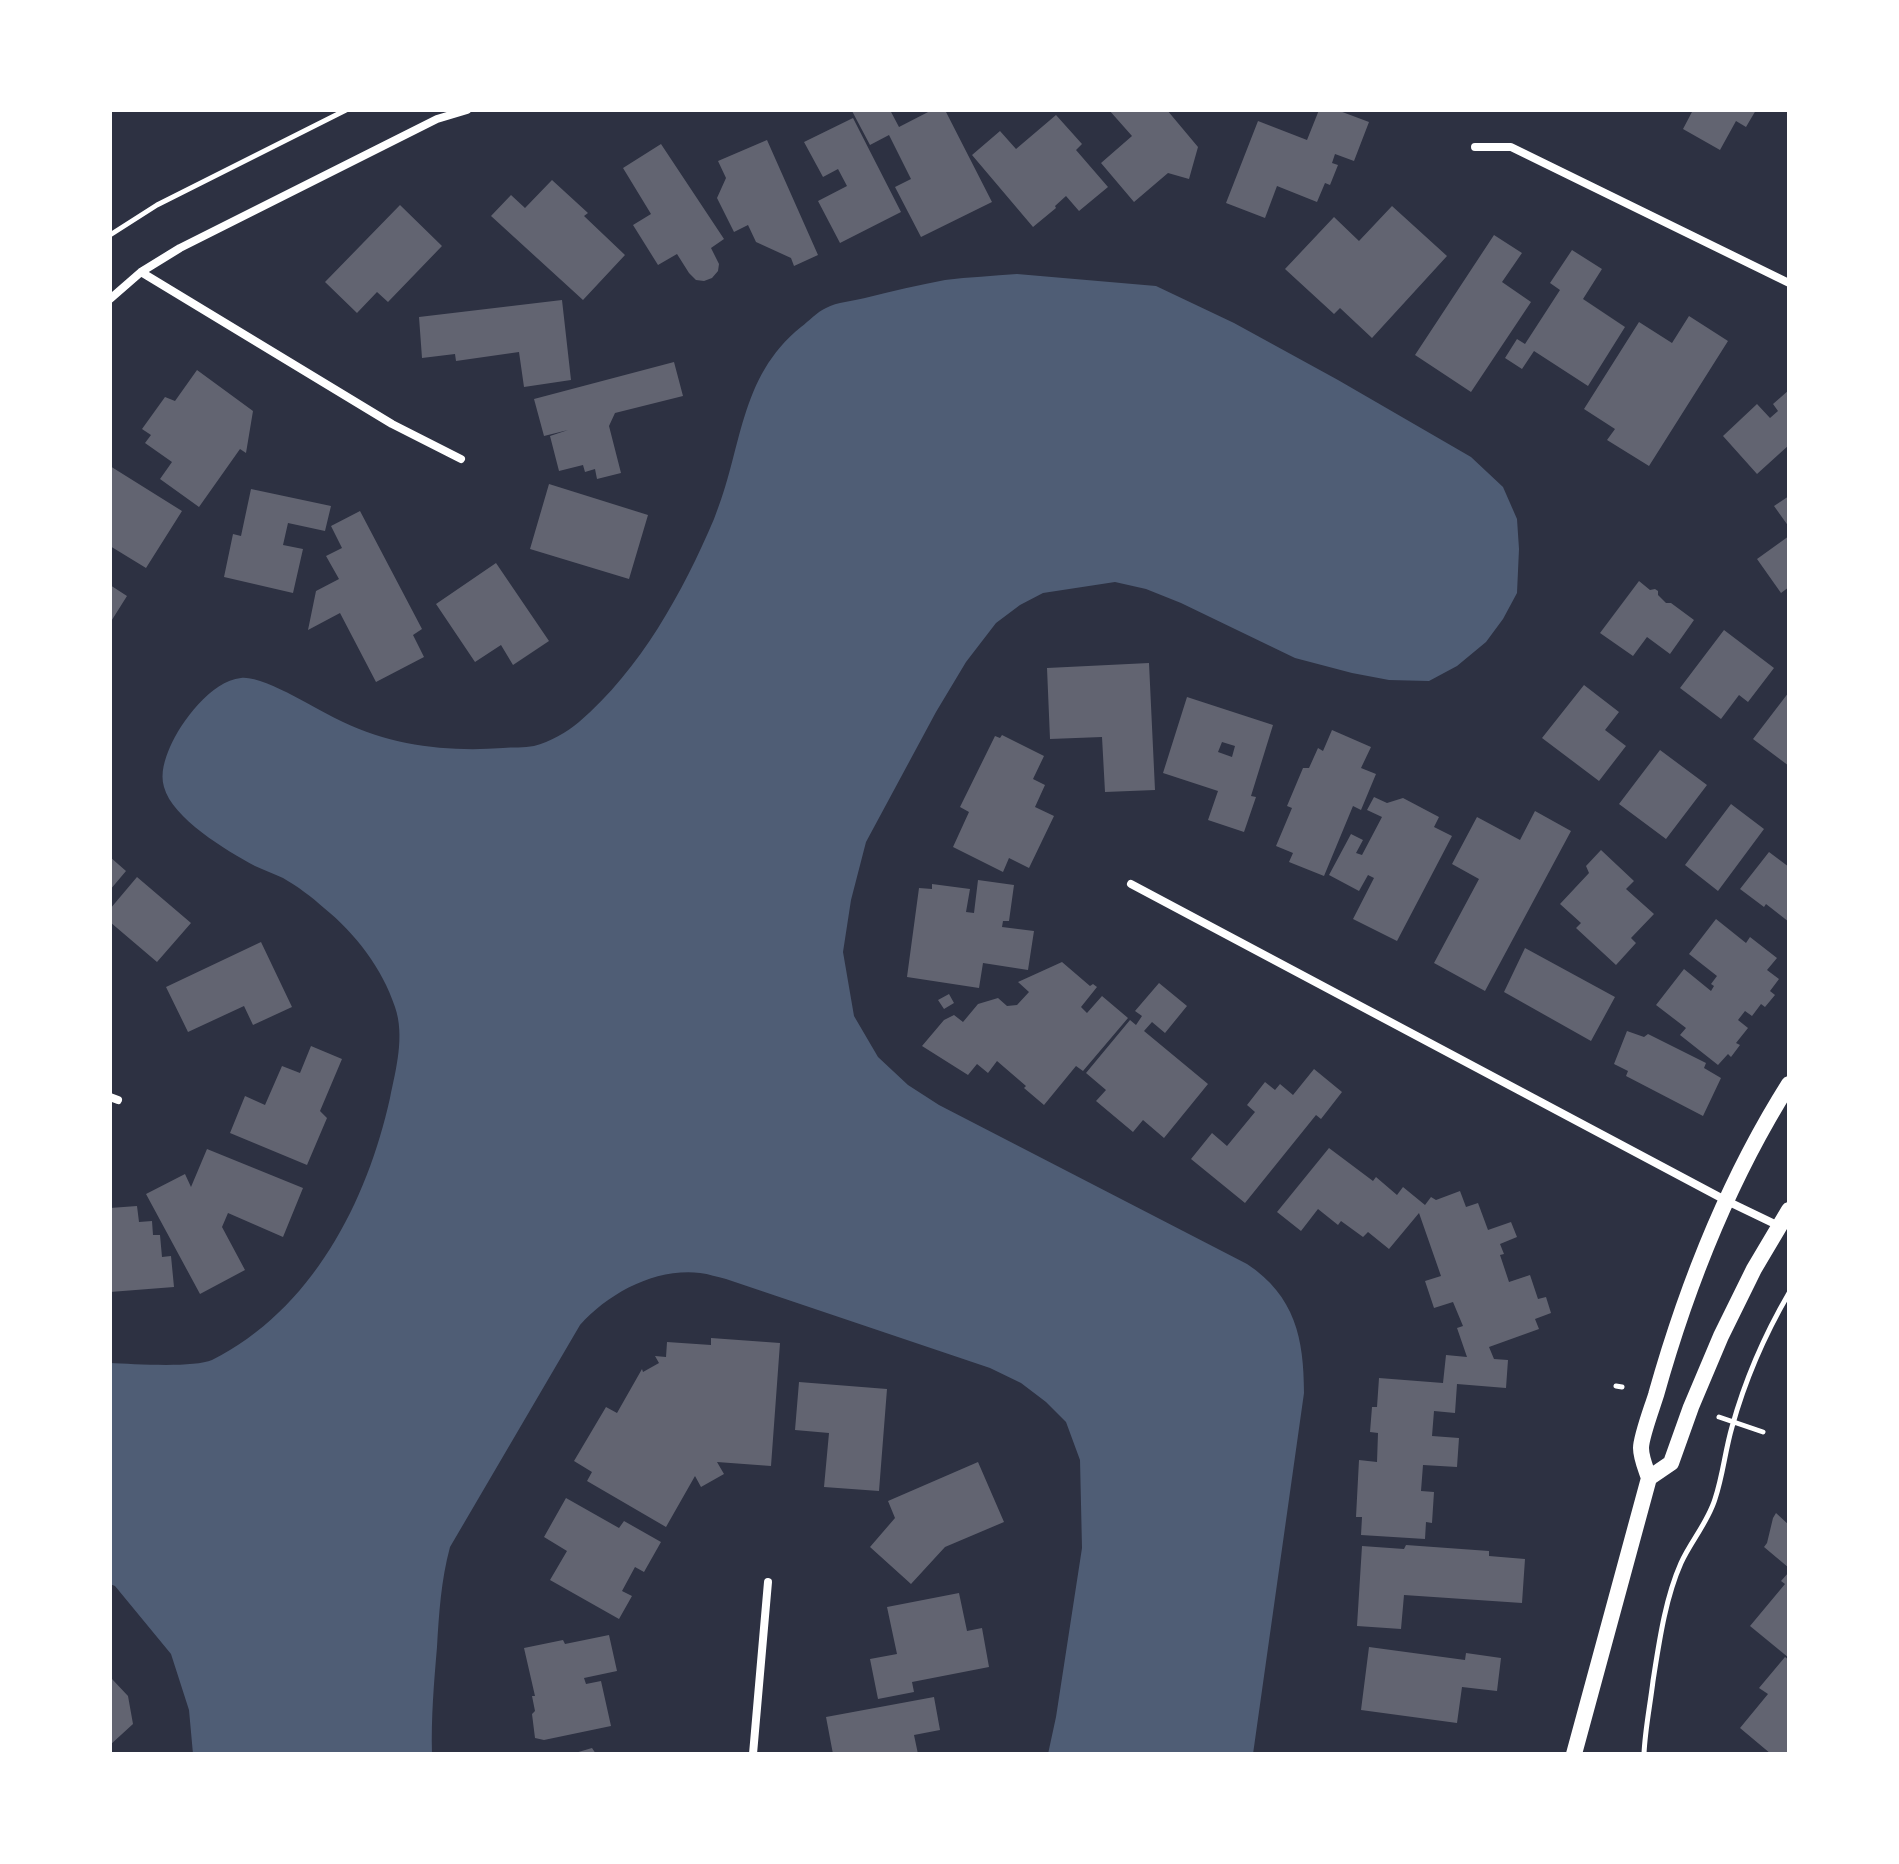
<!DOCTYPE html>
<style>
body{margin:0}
#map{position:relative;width:1899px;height:1864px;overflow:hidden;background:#2d3142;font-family:"Open Sans",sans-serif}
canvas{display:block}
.frame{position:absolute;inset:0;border:112px solid #fff;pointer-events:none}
</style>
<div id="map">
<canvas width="1899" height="1864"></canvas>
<div class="frame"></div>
</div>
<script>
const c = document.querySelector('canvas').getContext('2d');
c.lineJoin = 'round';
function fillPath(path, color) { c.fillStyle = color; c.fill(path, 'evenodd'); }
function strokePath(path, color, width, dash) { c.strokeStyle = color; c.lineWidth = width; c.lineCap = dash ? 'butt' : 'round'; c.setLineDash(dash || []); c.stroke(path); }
const water = new Path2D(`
 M 1017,274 L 1156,286 L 1234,323 L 1338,380 L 1471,457 L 1503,487 L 1517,519 L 1519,549 L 1517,593 L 1503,619 L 1486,642 L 1457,666 L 1429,681 L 1389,680 L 1352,673 L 1295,658 L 1181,603 L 1146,589 L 1115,582 L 1043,593 L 1020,605 L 996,623 L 966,662 L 936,712 L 866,842 L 851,900 L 843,952 L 854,1016 L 878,1057 L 908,1085 L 939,1105 L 1247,1264 C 1295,1296 1304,1338 1304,1393 L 1253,1754 L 1048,1754 L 1056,1717 L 1082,1548 L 1080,1460 L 1066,1422 L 1046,1402 L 1021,1383 L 990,1368 L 726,1279 C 717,1277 709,1274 700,1273 C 655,1268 609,1293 580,1325 L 450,1547 C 441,1580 439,1614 437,1647 C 434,1682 431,1718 432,1754 L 193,1754 L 189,1710 L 171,1654 L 115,1586 L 110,1584 L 110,1363 C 133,1364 194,1368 212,1360 C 312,1310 367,1202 390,1098 C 396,1069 405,1036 395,1007 C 382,968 356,934 324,908 C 312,897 297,886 283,878 C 274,874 264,870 255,866 C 227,851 172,818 164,787 C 160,773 165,759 170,747 C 181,722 211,681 241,678 C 264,675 320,712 343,722 C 393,746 449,752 503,748 C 513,747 524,748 534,746 C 550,742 567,732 579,722 C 640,670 683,592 714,519 C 743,449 738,378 801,327 C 809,321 817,312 826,308 C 837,302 853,301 865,298 C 892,291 919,285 945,280 C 969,277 993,276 1017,274 Z`);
const building = new Path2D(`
 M 853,110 L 890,110 L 899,127 L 932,110 L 945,110 L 992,202 L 921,237 L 895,187 L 911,179 L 889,135 L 870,145 L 852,111 Z
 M 1109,110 L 1167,110 L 1198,147 L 1189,179 L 1168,173 L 1134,202 L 1101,163 L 1132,136 Z
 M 1319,110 L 1337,110 L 1369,122 L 1354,161 L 1335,154 L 1332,163 L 1338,165 L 1330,185 L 1325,183 L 1317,202 L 1277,186 L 1265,218 L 1226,203 L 1258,121 L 1307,140 Z
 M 1693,110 L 1756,110 L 1746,127 L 1736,121 L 1720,150 L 1683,129 Z
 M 1056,115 L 1082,144 L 1076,150 L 1108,187 L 1079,211 L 1066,196 L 1055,206 L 1056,208 L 1033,227 L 972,155 L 1000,131 L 1016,149 Z
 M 853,118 L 901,212 L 840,243 L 818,201 L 847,186 L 838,169 L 823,177 L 804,142 Z
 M 767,140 L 818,255 L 794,266 L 791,258 L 756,242 L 748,225 L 734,232 L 717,198 L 726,178 L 718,161 Z
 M 661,144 L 724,239 L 711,248 L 719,264 L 718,271 L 712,278 L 704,281 L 696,280 L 689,273 L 677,254 L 658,265 L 633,225 L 651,214 L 623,168 Z
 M 552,180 L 588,213 L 584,216 L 625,255 L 583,300 L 491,216 L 511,195 L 525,208 Z
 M 400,205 L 442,246 L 388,302 L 377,292 L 357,313 L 325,282 Z
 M 1392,206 L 1447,256 L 1372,338 L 1340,308 L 1334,314 L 1285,269 L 1334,217 L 1359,241 Z
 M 1494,235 L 1522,253 L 1502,282 L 1531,302 L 1471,392 L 1415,355 Z
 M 1572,250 L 1602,269 L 1583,299 L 1625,327 L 1588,386 L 1534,351 L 1522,369 L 1505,358 L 1517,339 L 1525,344 L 1560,290 L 1550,283 Z
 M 562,300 L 571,380 L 524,387 L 519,352 L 456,361 L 455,354 L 422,358 L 419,317 Z
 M 1689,316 L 1728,341 L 1649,466 L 1607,440 L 1615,429 L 1584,409 L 1639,322 L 1672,343 Z
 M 674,362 L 683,396 L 615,413 L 609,426 L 621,473 L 597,479 L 595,469 L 585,472 L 583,465 L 559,471 L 550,436 L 568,430 L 544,436 L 534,399 Z
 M 197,370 L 253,411 L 246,453 L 240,449 L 199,507 L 160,479 L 172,462 L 145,443 L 151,435 L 142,429 L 165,397 L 175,401 Z
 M 1789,390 L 1789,445 L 1757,474 L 1723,436 L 1757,404 L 1770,418 L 1778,411 L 1773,404 Z
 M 110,466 L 182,511 L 146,568 L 110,546 Z
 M 549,484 L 648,515 L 629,579 L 530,549 Z
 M 251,489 L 331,506 L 325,531 L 288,523 L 283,545 L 303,549 L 293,593 L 224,577 L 233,534 L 241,536 Z
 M 1789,496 L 1789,527 L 1774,506 Z
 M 360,511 L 422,629 L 413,635 L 424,657 L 376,682 L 340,613 L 308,630 L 316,591 L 339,579 L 326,556 L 342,548 L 331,526 Z
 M 1789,536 L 1789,587 L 1781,593 L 1757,559 Z
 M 496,563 L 549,641 L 513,665 L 501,645 L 475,662 L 436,604 Z
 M 1639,581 L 1650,590 L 1655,589 L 1658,591 L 1658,595 L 1666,603 L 1671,603 L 1694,620 L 1670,654 L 1647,637 L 1633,656 L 1600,633 Z
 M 110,585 L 127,596 L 110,623 Z
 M 1724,630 L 1774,668 L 1748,702 L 1739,695 L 1721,719 L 1680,688 Z
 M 1149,663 L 1155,790 L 1105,792 L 1102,737 L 1050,739 L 1047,668 Z
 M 1584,685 L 1619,712 L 1605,730 L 1626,746 L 1599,781 L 1542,738 Z
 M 1789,692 L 1789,766 L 1753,739 Z
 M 1187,697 L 1273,725 L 1251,796 L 1256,797 L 1244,832 L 1208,820 L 1218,791 L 1163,773 ZM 1222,742 L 1235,746 L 1232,757 L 1218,752 Z
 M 1332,730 L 1371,747 L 1361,768 L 1376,774 L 1361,810 L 1353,806 L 1324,876 L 1289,862 L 1293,853 L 1276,846 L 1292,808 L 1287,806 L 1303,768 L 1309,768 L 1318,748 L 1323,751 Z
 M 1002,735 L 1044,756 L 1033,779 L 1045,785 L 1035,807 L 1054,816 L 1029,868 L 1009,858 L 1003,872 L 953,847 L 969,812 L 960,807 L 995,736 L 1000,738 Z
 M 1660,750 L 1707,785 L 1666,839 L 1619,804 Z
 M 1374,797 L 1387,803 L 1403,798 L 1439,817 L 1434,827 L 1452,836 L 1397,941 L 1353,919 L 1374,878 L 1368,875 L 1359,891 L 1329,875 L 1351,834 L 1363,840 L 1356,853 L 1362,855 L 1382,817 L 1367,810 Z
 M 1731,804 L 1764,829 L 1718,891 L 1685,865 Z
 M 1535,811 L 1571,831 L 1485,991 L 1434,963 L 1479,879 L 1452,864 L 1477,817 L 1520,840 Z
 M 1601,850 L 1634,881 L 1626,889 L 1654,914 L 1631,938 L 1636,943 L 1616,965 L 1576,928 L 1581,923 L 1560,904 L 1589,873 L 1586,866 Z
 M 1769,852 L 1789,867 L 1789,922 L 1766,904 L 1764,907 L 1740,889 Z
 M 110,857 L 126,871 L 110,890 Z
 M 137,877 L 191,923 L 157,962 L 110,922 L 110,909 Z
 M 978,880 L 1014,885 L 1009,921 L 1003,921 L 1002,927 L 1034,931 L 1028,970 L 983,963 L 979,988 L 907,977 L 919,888 L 932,889 L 932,884 L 970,889 L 966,912 L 974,913 Z
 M 1716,919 L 1746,943 L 1750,937 L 1777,958 L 1767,970 L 1779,979 L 1770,991 L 1775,995 L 1765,1007 L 1761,1004 L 1752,1016 L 1745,1011 L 1738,1020 L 1748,1028 L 1736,1043 L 1740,1045 L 1731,1057 L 1728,1054 L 1718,1065 L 1680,1035 L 1686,1028 L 1656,1005 L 1684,969 L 1711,991 L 1714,986 L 1711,984 L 1717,976 L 1689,954 Z
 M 261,942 L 292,1007 L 253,1025 L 244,1006 L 188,1032 L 166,987 Z
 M 1525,948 L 1615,997 L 1591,1041 L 1504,992 Z
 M 1062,962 L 1090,986 L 1093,984 L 1097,987 L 1081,1007 L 1087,1013 L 1102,996 L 1128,1018 L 1083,1071 L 1076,1066 L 1044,1105 L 1024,1088 L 1026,1086 L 997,1061 L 988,1073 L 977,1064 L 968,1075 L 922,1046 L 944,1020 L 954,1015 L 963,1022 L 978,1004 L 998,998 L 1007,1006 L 1017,1005 L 1029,992 L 1018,982 Z
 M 1159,983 L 1187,1006 L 1165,1033 L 1152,1022 L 1144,1031 L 1208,1084 L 1164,1138 L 1143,1120 L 1133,1132 L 1096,1101 L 1106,1090 L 1086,1073 L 1130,1020 L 1136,1025 L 1142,1016 L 1135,1011 Z
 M 949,994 L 954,1003 L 944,1009 L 938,1000 Z
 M 1627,1031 L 1644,1037 L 1648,1034 L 1706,1063 L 1704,1068 L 1721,1078 L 1703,1116 L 1626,1076 L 1628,1071 L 1614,1064 Z
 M 311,1046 L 342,1059 L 320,1111 L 327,1118 L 307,1165 L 230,1133 L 245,1096 L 265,1105 L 282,1066 L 300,1073 Z
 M 1314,1069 L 1342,1092 L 1321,1119 L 1316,1115 L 1245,1203 L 1191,1159 L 1212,1133 L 1227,1146 L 1255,1112 L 1247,1105 L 1265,1082 L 1275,1090 L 1280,1084 L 1293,1095 Z
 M 1329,1148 L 1373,1181 L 1376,1177 L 1397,1195 L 1403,1187 L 1425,1205 L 1431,1197 L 1436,1200 L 1460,1191 L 1466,1207 L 1478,1203 L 1488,1230 L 1511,1222 L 1517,1237 L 1500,1244 L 1504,1254 L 1500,1255 L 1509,1282 L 1530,1275 L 1538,1299 L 1546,1297 L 1551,1313 L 1535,1319 L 1539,1329 L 1489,1347 L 1494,1359 L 1508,1360 L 1506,1388 L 1457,1384 L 1455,1413 L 1434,1411 L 1432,1436 L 1459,1438 L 1457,1467 L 1423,1465 L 1421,1491 L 1434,1492 L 1432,1523 L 1426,1522 L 1425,1539 L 1361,1535 L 1362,1517 L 1356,1517 L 1359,1460 L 1377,1462 L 1378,1433 L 1370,1432 L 1372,1407 L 1377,1407 L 1379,1378 L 1443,1383 L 1446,1355 L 1467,1357 L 1457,1328 L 1463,1326 L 1453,1302 L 1434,1308 L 1425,1281 L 1441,1276 L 1419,1213 L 1389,1249 L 1368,1232 L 1363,1237 L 1341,1221 L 1338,1225 L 1318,1209 L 1301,1231 L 1277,1212 Z
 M 207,1149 L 303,1188 L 283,1237 L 228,1213 L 222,1227 L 245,1270 L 200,1294 L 146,1194 L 185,1174 L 191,1187 Z
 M 137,1206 L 139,1222 L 152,1221 L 153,1235 L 160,1235 L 162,1257 L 171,1256 L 174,1287 L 110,1292 L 110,1208 Z
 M 711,1338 L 780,1343 L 771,1466 L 717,1462 L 724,1474 L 701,1487 L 695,1476 L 666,1527 L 587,1481 L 592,1472 L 574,1461 L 606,1407 L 617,1413 L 642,1369 L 643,1372 L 659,1363 L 655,1356 L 666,1357 L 667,1342 L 711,1345 Z
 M 799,1382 L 887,1389 L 879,1491 L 824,1487 L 829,1433 L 795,1430 Z
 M 978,1462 L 1004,1522 L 945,1547 L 911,1584 L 870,1547 L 895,1518 L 888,1501 Z
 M 566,1498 L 619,1528 L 624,1521 L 661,1542 L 644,1572 L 635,1567 L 622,1591 L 632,1596 L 619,1619 L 550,1580 L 567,1551 L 544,1537 Z
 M 1776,1513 L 1789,1525 L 1789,1568 L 1764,1547 L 1767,1543 L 1773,1518 Z
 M 1406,1545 L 1489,1551 L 1489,1556 L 1525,1559 L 1522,1603 L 1404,1595 L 1401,1629 L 1357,1626 L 1362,1546 L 1404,1549 Z
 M 1789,1572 L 1789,1658 L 1750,1626 L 1785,1584 L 1781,1581 Z
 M 959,1593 L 967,1631 L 982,1628 L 989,1667 L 912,1682 L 914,1692 L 878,1699 L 870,1659 L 897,1654 L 887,1607 Z
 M 609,1635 L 617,1671 L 584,1678 L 586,1684 L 601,1681 L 611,1726 L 544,1740 L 535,1738 L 532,1714 L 535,1711 L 532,1696 L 535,1696 L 524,1648 L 563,1640 L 565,1644 Z
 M 1369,1647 L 1465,1660 L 1466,1653 L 1501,1658 L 1497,1691 L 1462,1687 L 1457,1723 L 1361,1710 Z
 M 1785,1657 L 1789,1660 L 1789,1754 L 1771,1754 L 1740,1728 L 1768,1694 L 1759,1688 Z
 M 112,1679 L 128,1696 L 133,1724 L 110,1745 L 110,1680 Z
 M 934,1697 L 940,1730 L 914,1735 L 918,1754 L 833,1754 L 826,1717 Z
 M 592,1748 L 596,1754 L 576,1754 L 575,1753 Z`);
const path = new Path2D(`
 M 110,235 L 157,205 L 346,110
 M 1616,1386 L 1622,1387
 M 1719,1417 L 1763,1432
 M 1644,1754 C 1645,1730 1650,1706 1653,1681 C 1659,1643 1665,1599 1681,1563 C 1691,1541 1708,1522 1715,1499 C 1723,1475 1725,1451 1732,1427 C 1745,1380 1764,1336 1789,1293`);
const minor = new Path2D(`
 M 1475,147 L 1511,147 L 1789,283
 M 141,272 L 392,424 L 461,459
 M 110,299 L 141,272 L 180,248 L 437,119 L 467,110
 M 1131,884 L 1727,1201 L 1779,1226
 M 110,1097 L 118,1100
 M 753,1754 L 768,1582`);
const secondary = new Path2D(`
 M 1649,1478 L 1671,1463 L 1691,1407 L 1721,1336 L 1754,1269 L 1789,1210
 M 1574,1754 L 1649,1478 C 1646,1469 1641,1458 1641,1448 C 1641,1437 1652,1408 1656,1395 C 1686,1288 1729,1179 1789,1084`);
fillPath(water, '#4f5d75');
fillPath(building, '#626471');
strokePath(path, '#fff', 5);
strokePath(minor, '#fff', 8);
strokePath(secondary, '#fff', 16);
</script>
